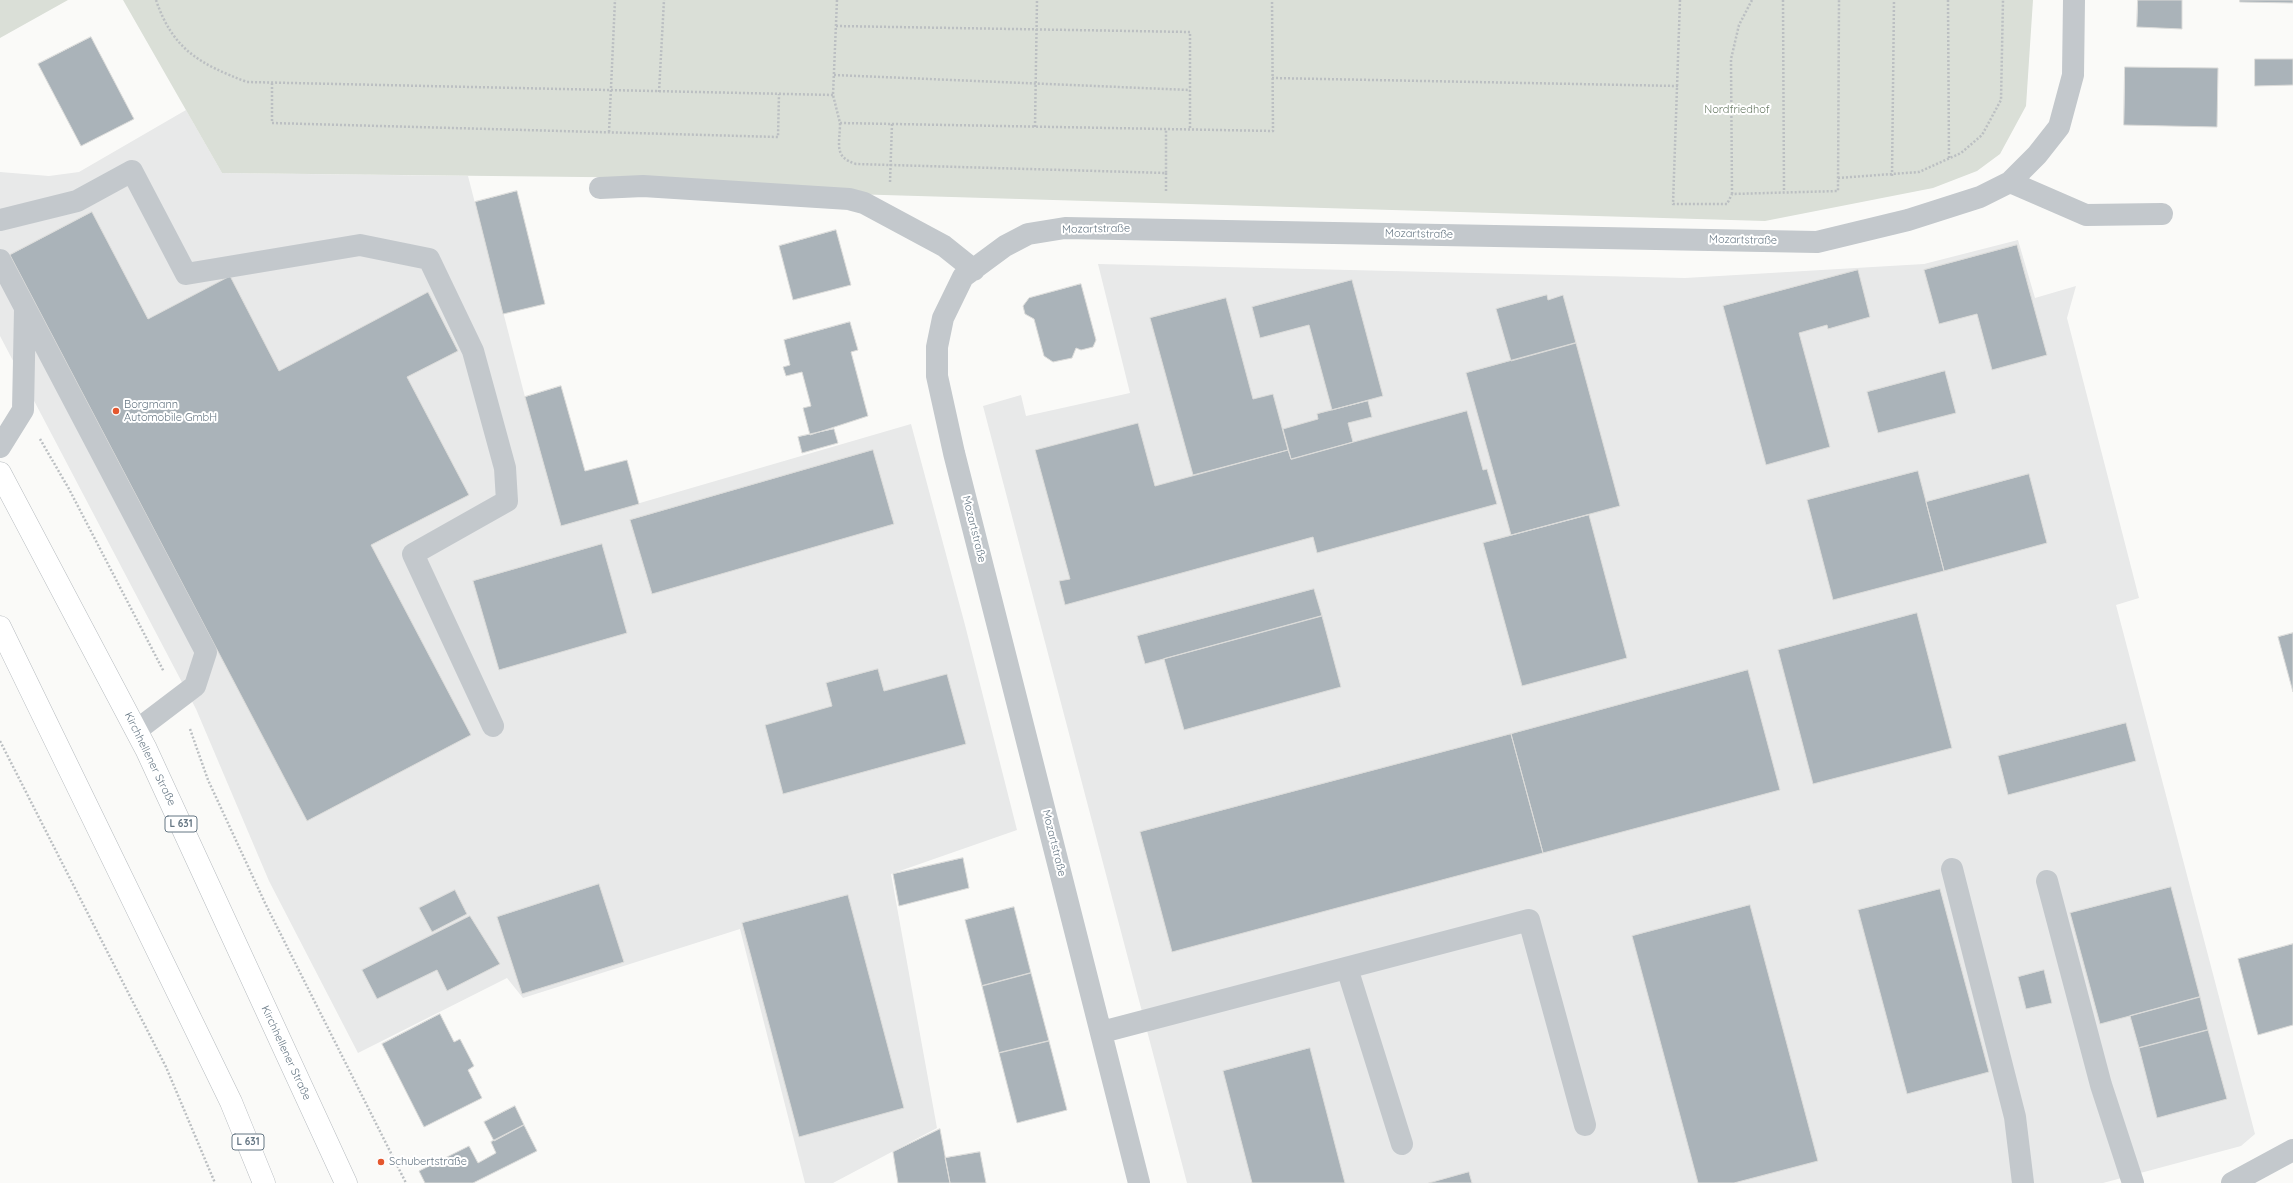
<!DOCTYPE html>
<meta charset="utf-8">
<style>
body{margin:0}
canvas{display:block;background:#fafaf8}
</style>
<canvas width="2293" height="1183"></canvas>
<script>
const c = document.querySelector('canvas').getContext('2d');
c.lineJoin = 'round';
function fillPath(path, color) { c.fillStyle = color; c.fill(path, 'evenodd'); }
function strokePath(path, color, width, dash) { c.strokeStyle = color; c.lineWidth = width; c.lineCap = dash ? 'butt' : 'round'; c.setLineDash(dash || []); c.stroke(path); }
function label(font, color, halo, rows, align = 'center') {
  c.font = font + ' Quicksand,sans-serif'; c.lineWidth = 4; c.setLineDash([]); c.textBaseline = 'middle'; c.strokeStyle = halo; c.fillStyle = color; for (const [text, x, y, turn = 0] of rows) {
    c.save(); c.translate(x, y); c.rotate((+turn || 0) * Math.PI / 180); c.textAlign = isNaN(turn) ? turn : align; if (halo) c.strokeText(text, 0, 0); c.fillText(text, 0, 0); c.restore();
  }
}
const built = new Path2D(`
 M 186,110 L 222,173 L 468,176 L 525,397 L 561,526 L 911,424 L 965,625 L 1017,830 L 891,874 L 937,1128 L 833,1183 L 805,1183 L 740,929 L 523,998 L 507,978 L 358,1053 L 269,881 L 196,709 L 0,336 L 0,172 L 49,176 L 79,172 Z
 M 2018,240 L 2035,298 L 2076,286 L 2067,318 L 2139,598 L 2116,605 L 2255,1134 L 2241,1146 L 2103,1183 L 1187,1183 L 983,406 L 1021,395 L 1026,416 L 1130,393 L 1098,264 L 1685,278 L 1924,264 Z`);
const green = new Path2D(`
 M 0,0 L 68,0 L 0,38 Z
 M 123,0 L 2033,0 L 2026,106 L 2000,154 L 1977,171 L 1933,188 L 1765,221 L 850,194 L 672,178 L 222,173 Z`);
const building = new Path2D(`
 M 2138,0 L 2182,0 L 2182,29 L 2137,27 Z
 M 2240,0 L 2293,0 L 2293,3 L 2240,2 Z
 M 91,37 L 134,119 L 81,146 L 38,64 Z
 M 2255,59 L 2293,59 L 2293,85 L 2255,86 Z
 M 2125,67 L 2218,68 L 2217,127 L 2124,125 Z
 M 517,191 L 545,304 L 503,314 L 475,202 Z
 M 92,212 L 148,319 L 230,276 L 279,371 L 428,292 L 458,351 L 407,377 L 469,495 L 371,545 L 471,735 L 307,821 L 10,255 Z
 M 836,230 L 851,285 L 793,300 L 779,246 Z
 M 2017,245 L 2047,355 L 1992,370 L 1977,314 L 1939,324 L 1924,270 Z
 M 1858,270 L 1870,317 L 1828,329 L 1827,325 L 1799,333 L 1830,447 L 1766,465 L 1723,306 Z
 M 1352,280 L 1383,396 L 1332,410 L 1309,325 L 1260,338 L 1252,307 Z
 M 1081,284 L 1096,340 L 1093,347 L 1081,350 L 1076,348 L 1072,358 L 1053,362 L 1044,356 L 1034,319 L 1025,314 L 1023,306 L 1029,298 Z
 M 1547,295 L 1548,300 L 1563,295 L 1576,343 L 1511,361 L 1496,309 Z
 M 1226,298 L 1253,399 L 1273,394 L 1288,450 L 1193,475 L 1150,318 Z
 M 850,322 L 858,350 L 851,352 L 868,416 L 810,435 L 803,408 L 811,406 L 802,372 L 786,376 L 783,367 L 790,365 L 784,340 Z
 M 1576,343 L 1620,506 L 1511,535 L 1466,373 Z
 M 1945,371 L 1956,413 L 1878,433 L 1867,392 Z
 M 561,386 L 585,471 L 627,460 L 639,504 L 561,526 L 525,397 Z
 M 1368,401 L 1372,417 L 1348,423 L 1353,442 L 1291,459 L 1283,429 L 1318,419 L 1317,414 Z
 M 1467,411 L 1483,470 L 1487,469 L 1497,504 L 1317,553 L 1313,537 L 1065,605 L 1059,581 L 1070,579 L 1035,450 L 1138,423 L 1155,486 L 1288,450 L 1291,459 Z
 M 834,429 L 838,443 L 802,453 L 798,437 Z
 M 873,450 L 894,524 L 652,594 L 630,520 Z
 M 1918,471 L 1944,571 L 1833,600 L 1807,500 Z
 M 2029,474 L 2047,543 L 1944,571 L 1926,502 Z
 M 1589,515 L 1627,658 L 1522,686 L 1483,543 Z
 M 602,544 L 627,633 L 499,670 L 473,581 Z
 M 1314,589 L 1322,616 L 1145,664 L 1137,636 Z
 M 1917,613 L 1952,748 L 1813,784 L 1778,650 Z
 M 1322,616 L 1341,687 L 1184,730 L 1164,659 Z
 M 2293,633 L 2293,692 L 2278,637 Z
 M 878,669 L 884,691 L 947,674 L 966,744 L 783,794 L 765,725 L 832,706 L 826,683 Z
 M 1748,670 L 1780,790 L 1543,853 L 1511,734 Z
 M 2126,723 L 2136,761 L 2008,795 L 1998,756 Z
 M 1511,734 L 1543,853 L 1172,952 L 1140,832 Z
 M 963,858 L 969,888 L 899,906 L 893,874 Z
 M 599,884 L 624,962 L 522,994 L 497,917 Z
 M 2171,887 L 2200,997 L 2100,1024 L 2070,913 Z
 M 1940,889 L 1989,1072 L 1907,1094 L 1858,910 Z
 M 455,890 L 467,914 L 432,932 L 419,908 Z
 M 848,895 L 904,1108 L 799,1137 L 742,923 Z
 M 1750,905 L 1818,1161 L 1734,1183 L 1698,1183 L 1632,936 Z
 M 1014,907 L 1031,973 L 982,986 L 965,920 Z
 M 470,916 L 500,964 L 447,991 L 437,970 L 377,999 L 362,970 Z
 M 2293,944 L 2293,1025 L 2258,1035 L 2238,959 Z
 M 2044,970 L 2052,1003 L 2026,1009 L 2018,977 Z
 M 1031,973 L 1049,1041 L 999,1053 L 982,986 Z
 M 2200,997 L 2208,1030 L 2139,1048 L 2130,1016 Z
 M 440,1014 L 454,1042 L 460,1039 L 474,1066 L 468,1070 L 482,1098 L 424,1127 L 382,1044 Z
 M 2208,1030 L 2227,1099 L 2157,1118 L 2139,1048 Z
 M 1049,1041 L 1067,1110 L 1017,1123 L 999,1053 Z
 M 1310,1048 L 1345,1183 L 1252,1183 L 1223,1071 Z
 M 515,1106 L 524,1125 L 494,1141 L 484,1122 Z
 M 524,1125 L 537,1151 L 473,1183 L 425,1183 L 419,1171 L 469,1146 L 478,1163 L 496,1153 L 491,1142 Z
 M 940,1129 L 950,1183 L 898,1183 L 893,1152 Z
 M 980,1152 L 986,1183 L 950,1183 L 945,1158 Z
 M 1469,1172 L 1472,1183 L 1429,1183 Z`);
const path = new Path2D(`
 M 156,0 C 173,50 200,64 247,82 L 833,95
 M 837,0 L 833,95 L 840,123 L 1273,131 L 1272,0
 M 1680,0 L 1673,204 L 1727,204 L 1732,194 L 1838,191 L 1839,0
 M 1783,0 L 1784,192
 M 1948,0 L 1949,160
 M 836,26 L 1190,32 L 1190,129
 M 834,75 L 1190,90
 M 1272,78 L 1678,86
 M 272,83 L 272,123 L 778,137 L 779,94
 M 659,92 L 664,0
 M 840,123 C 840,144 833,157 856,164 L 1166,173 L 1166,129
 M 1035,127 L 1037,0
 M 609,132 L 615,0
 M 1892,176 L 1894,0
 M 1838,178 L 1919,172 L 1961,153 L 1982,135 L 2001,100 L 2003,0
 M 890,182 L 892,124
 M 1166,191 L 1166,173
 M 1732,194 L 1731,59 L 1739,25 L 1752,0
 M 40,439 L 69,489 L 164,672
 M 190,729 L 208,780 L 265,903 L 406,1183
 M 0,741 L 166,1067 L 215,1183`);
const minor = new Path2D(`
 M 2010,182 L 2086,215 L 2162,214
 M 600,188 L 643,186 L 849,199 L 864,203 L 944,246 L 974,270
 M 0,220 L 77,201 L 132,171 L 186,274 L 360,245 L 429,259 L 473,351 L 505,468 L 507,501 L 413,554 L 493,726
 M 0,260 L 206,652 L 195,686 L 137,730
 M 0,447 L 23,410 L 25,309
 M 1952,869 L 2015,1117 L 2023,1183
 M 2047,881 L 2101,1085 L 2133,1183
 M 1347,968 L 1402,1144
 M 1102,1032 L 1529,920 L 1585,1125
 M 1139,1183 L 954,453 L 937,376 L 937,347 L 943,318 L 963,277 L 1005,246 L 1028,234 L 1065,228 L 1817,242 L 1908,220 L 1980,197 L 2010,182 L 2037,155 L 2059,127 L 2073,75 L 2074,0
 M 2232,1183 L 2293,1150`);
const major = new Path2D(`
 M 0,473 L 146,749 L 346,1183
 M 0,627 L 231,1102 L 264,1183`);
const markers = [
 [116,411,4,"#e4572e"],
 [381,1162,4,"#e4572e"]
];
const shields = [
 [181,824,32],
 [248,1142,32]
];
const shieldNames = [
 ["L 631",181,824],
 ["L 631",248,1142]
];
const parkNames = [
 ["Nordfriedhof",1737,110]
];
const streetNames = [
 ["Mozartstraße",1096,229,-1],
 ["Mozartstraße",1419,234,1],
 ["Mozartstraße",1743,240,1],
 ["Mozartstraße",974,529,76],
 ["Kirchhellener Straße",150,759,64],
 ["Mozartstraße",1054,843,76],
 ["Kirchhellener Straße",286,1053,65]
];
const poiNames = [
 ["Borgmann",124,405],
 ["Automobile GmbH",124,418],
 ["Schubertstraße",389,1162]
];
fillPath(built, '#e8e9e9');
fillPath(green, '#dadfd7');
fillPath(building, '#aab3b9');
strokePath(building, '#dcdcda', 1);
strokePath(major, '#b5babe', 23);
strokePath(path, '#bbbfc2', 2.5, [2, 2]);
strokePath(minor, '#c3c8cc', 22);
strokePath(major, '#fff', 22);
for (const [x, y, r, color] of markers) { const dot = new Path2D(); dot.arc(x, y, r, 0, 2 * Math.PI); c.fillStyle = color; c.fill(dot); strokePath(dot, '#fff', 1.5); }
for (const [x, y, w] of shields) { const box = new Path2D(); box.roundRect(x - w / 2, y - 8, w, 16, 3); c.fillStyle = '#fff'; c.fill(box); strokePath(box, '#657683', 1); }
label('bold 10px', '#657683', null, shieldNames);
label('11px', '#687a64', '#fff', parkNames);
label('11px', '#657683', '#fff', streetNames);
label('11px', '#657683', '#fff', poiNames, 'left');
</script>
